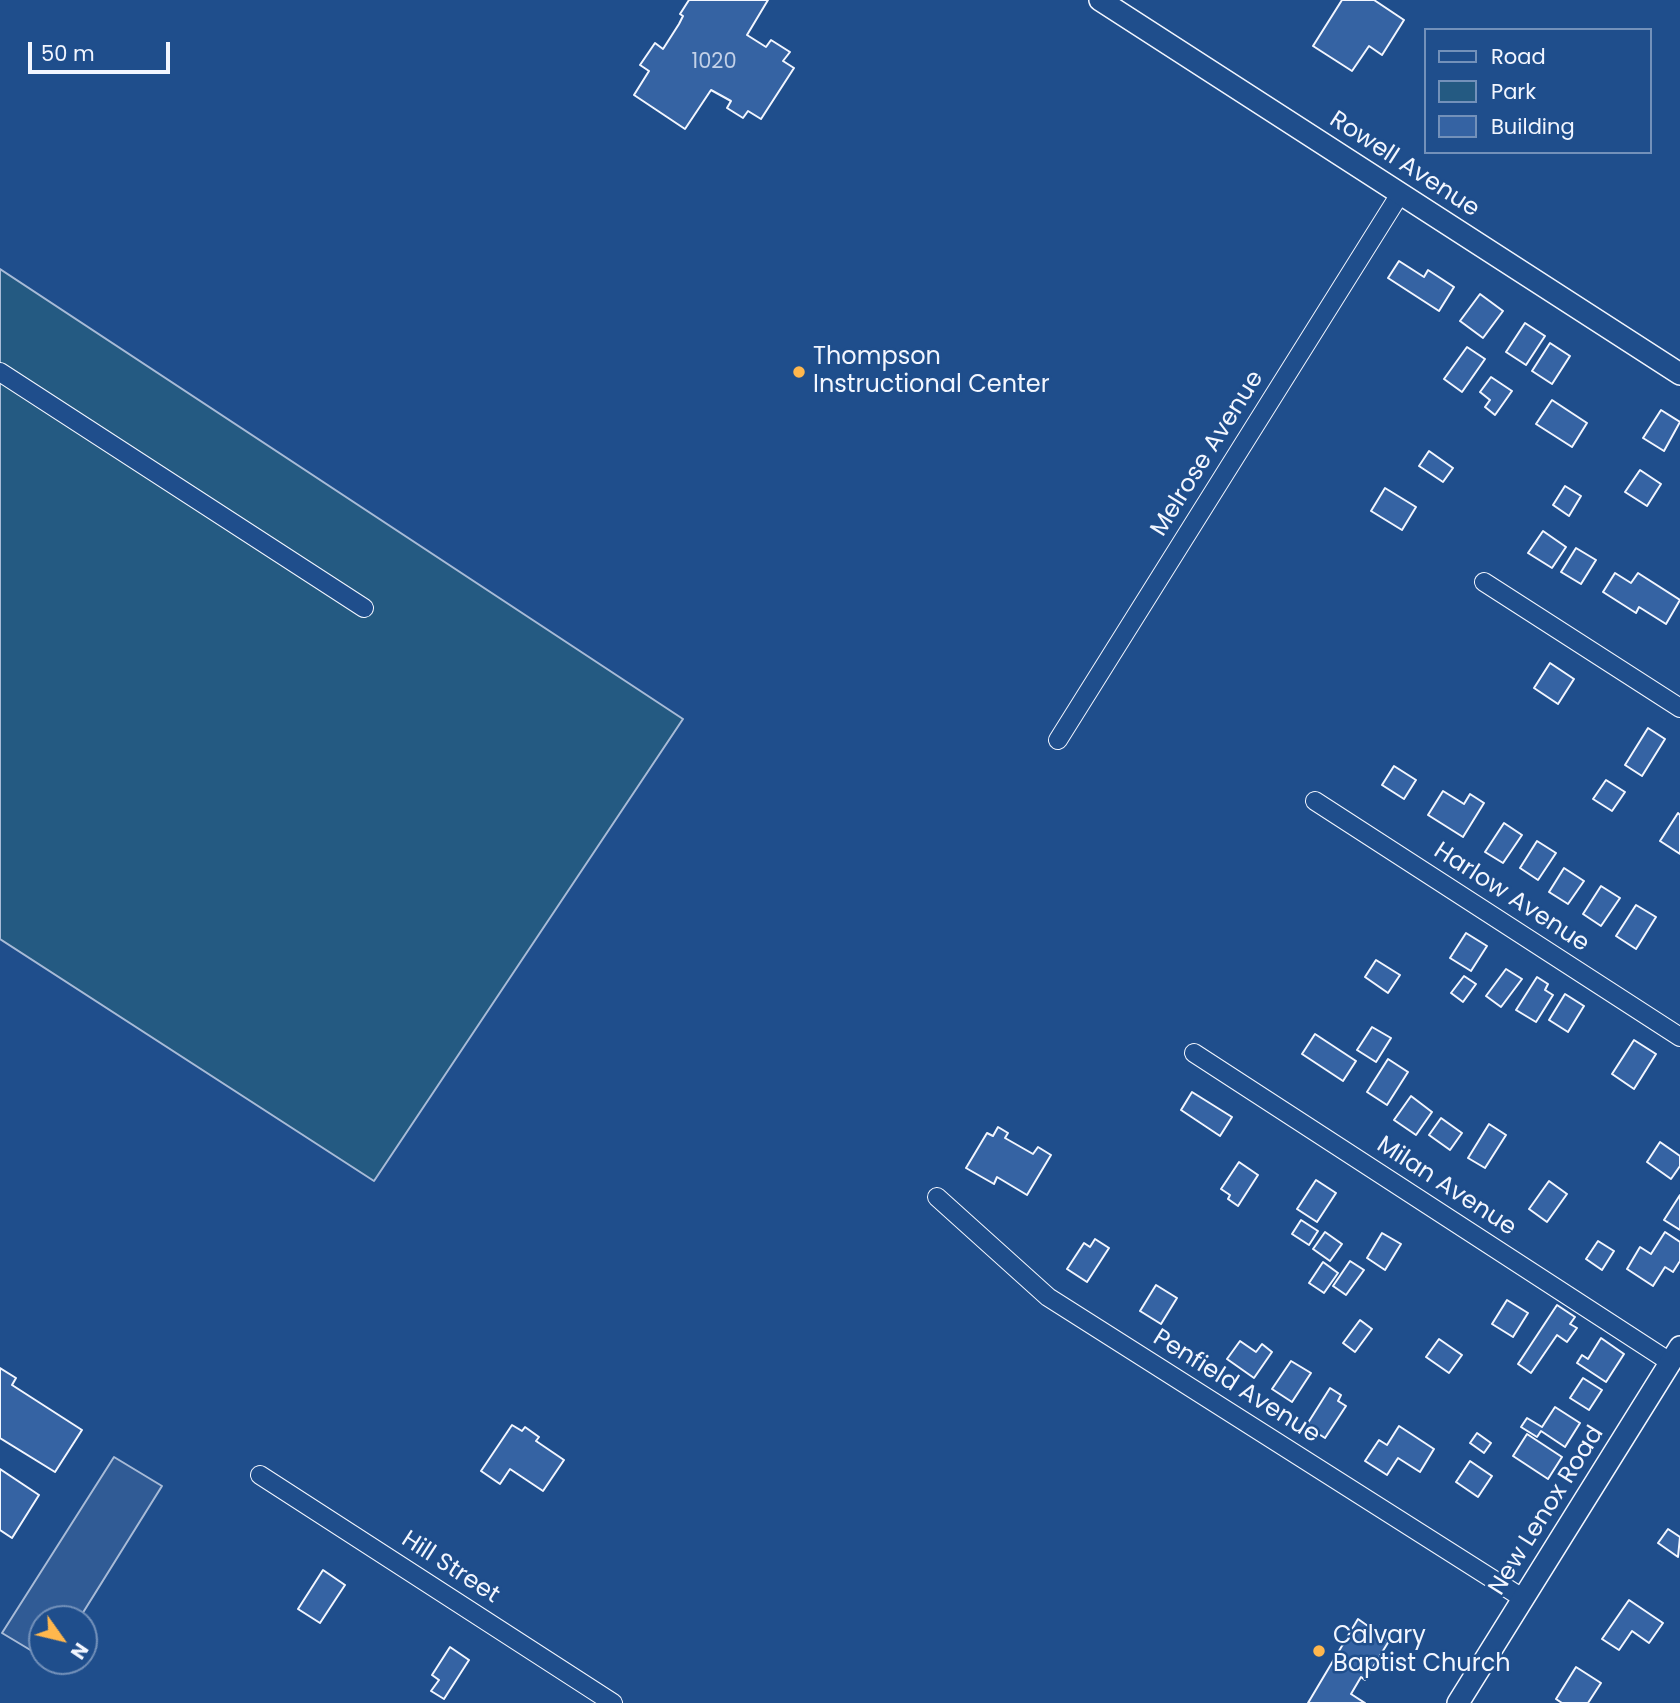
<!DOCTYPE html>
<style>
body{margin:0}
#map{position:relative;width:1680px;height:1703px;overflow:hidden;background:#1f4e8c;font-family:Poppins,sans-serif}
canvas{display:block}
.legend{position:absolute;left:1424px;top:28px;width:228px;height:126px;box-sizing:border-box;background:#1f4e8c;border:2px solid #7391ba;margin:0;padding:9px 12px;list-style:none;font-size:21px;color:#f2f6ff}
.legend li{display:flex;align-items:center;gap:14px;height:35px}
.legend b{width:35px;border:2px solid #7391ba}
.north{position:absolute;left:28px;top:1605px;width:70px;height:70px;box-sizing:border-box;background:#1f4e8c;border:2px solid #7391ba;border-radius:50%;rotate:124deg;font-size:19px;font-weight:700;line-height:28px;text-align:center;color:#f2f6ff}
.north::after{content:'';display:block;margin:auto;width:24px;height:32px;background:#ffb74d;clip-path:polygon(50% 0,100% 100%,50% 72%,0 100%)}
.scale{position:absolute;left:28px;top:42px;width:142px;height:32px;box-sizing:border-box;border:4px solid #f2f6ff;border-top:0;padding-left:9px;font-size:21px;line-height:24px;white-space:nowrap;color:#f2f6ff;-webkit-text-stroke:5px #1f4e8c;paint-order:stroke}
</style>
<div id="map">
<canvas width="1680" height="1703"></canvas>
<ul class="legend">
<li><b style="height:9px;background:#1f4e8c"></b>Road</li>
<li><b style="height:19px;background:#245a82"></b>Park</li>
<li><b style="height:19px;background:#3563a3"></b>Building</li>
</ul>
<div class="north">N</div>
<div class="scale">50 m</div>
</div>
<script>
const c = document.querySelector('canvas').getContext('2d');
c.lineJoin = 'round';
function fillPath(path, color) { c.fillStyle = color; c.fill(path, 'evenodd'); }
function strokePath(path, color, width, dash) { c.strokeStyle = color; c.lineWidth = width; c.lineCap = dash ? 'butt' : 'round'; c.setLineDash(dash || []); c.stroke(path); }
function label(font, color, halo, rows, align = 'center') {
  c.font = font + ' Poppins,sans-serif'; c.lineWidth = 5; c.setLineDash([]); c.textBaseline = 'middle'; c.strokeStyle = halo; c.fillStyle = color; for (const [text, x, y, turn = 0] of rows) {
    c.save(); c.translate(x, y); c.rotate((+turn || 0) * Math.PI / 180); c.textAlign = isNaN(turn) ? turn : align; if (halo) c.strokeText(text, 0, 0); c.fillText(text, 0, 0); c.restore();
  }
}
const green = new Path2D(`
 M 0,269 L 683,719 L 374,1181 L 0,939 Z`);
const parking = new Path2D(`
 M 114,1457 L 162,1486 L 79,1619 L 42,1619 L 42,1657 L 2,1633 Z`);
const building = new Path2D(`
 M 689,0 L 768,0 L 747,35 L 766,47 L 771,40 L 790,52 L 783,61 L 794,68 L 761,119 L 748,111 L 743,118 L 727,108 L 731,101 L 711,90 L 685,129 L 634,95 L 649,71 L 640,65 L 655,43 L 663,49 L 679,24 L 683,16 L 680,14 Z
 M 1342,0 L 1374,0 L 1404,20 L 1382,55 L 1369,46 L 1352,71 L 1313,46 Z
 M 1399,261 L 1424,277 L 1428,270 L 1454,287 L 1439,311 L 1388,278 Z
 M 1480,294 L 1503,311 L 1483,338 L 1460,321 Z
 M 1525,323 L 1545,336 L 1526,365 L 1506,352 Z
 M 1550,343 L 1570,356 L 1552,384 L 1532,371 Z
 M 1467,347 L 1485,359 L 1462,392 L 1444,379 Z
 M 1491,377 L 1512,391 L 1495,415 L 1485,407 L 1490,400 L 1480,392 Z
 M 1552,400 L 1587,423 L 1572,447 L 1536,424 Z
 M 1661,410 L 1680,422 L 1664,451 L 1643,438 Z
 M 1429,451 L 1453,468 L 1443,482 L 1419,466 Z
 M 1640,470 L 1661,484 L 1647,506 L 1625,492 Z
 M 1565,486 L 1581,496 L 1569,516 L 1553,505 Z
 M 1385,488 L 1416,507 L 1402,530 L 1371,511 Z
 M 1543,531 L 1566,547 L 1552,568 L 1528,553 Z
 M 1576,548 L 1596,560 L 1581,584 L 1561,572 Z
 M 1615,573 L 1631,583 L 1638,573 L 1680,600 L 1666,624 L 1639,607 L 1636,613 L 1603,592 Z
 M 1550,663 L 1574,679 L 1558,704 L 1534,688 Z
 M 1648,728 L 1665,739 L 1642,776 L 1625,765 Z
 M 1394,766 L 1416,780 L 1404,799 L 1382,785 Z
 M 1606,780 L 1625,792 L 1612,811 L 1593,799 Z
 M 1443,791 L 1464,804 L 1470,794 L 1484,803 L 1463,837 L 1428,815 Z
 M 1678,813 L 1680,815 L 1680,854 L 1660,841 Z
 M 1504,823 L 1522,835 L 1503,863 L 1485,852 Z
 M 1537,841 L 1556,853 L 1538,880 L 1520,868 Z
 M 1564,868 L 1584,881 L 1568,904 L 1549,892 Z
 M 1601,886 L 1620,898 L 1601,926 L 1583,914 Z
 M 1636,905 L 1656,917 L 1636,949 L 1616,936 Z
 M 1466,933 L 1487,946 L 1471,971 L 1450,958 Z
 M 1376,960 L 1400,975 L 1388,993 L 1365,977 Z
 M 1506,969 L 1522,979 L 1501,1007 L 1486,996 Z
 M 1464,976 L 1476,984 L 1463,1002 L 1451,993 Z
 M 1537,977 L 1548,984 L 1545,990 L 1553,995 L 1536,1022 L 1516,1010 Z
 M 1565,994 L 1584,1006 L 1568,1032 L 1549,1020 Z
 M 1372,1027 L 1391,1038 L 1376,1062 L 1357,1050 Z
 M 1315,1034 L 1356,1061 L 1343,1081 L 1302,1054 Z
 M 1634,1040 L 1656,1054 L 1634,1089 L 1612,1074 Z
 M 1388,1059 L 1408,1072 L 1387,1105 L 1367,1092 Z
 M 1192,1092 L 1232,1117 L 1220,1136 L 1181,1110 Z
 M 1411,1096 L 1432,1112 L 1416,1135 L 1394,1120 Z
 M 1441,1118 L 1462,1133 L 1450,1150 L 1429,1135 Z
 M 1489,1124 L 1506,1135 L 1485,1168 L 1468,1158 Z
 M 998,1127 L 1008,1133 L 1005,1138 L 1033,1154 L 1038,1147 L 1051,1155 L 1027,1195 L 997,1177 L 994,1184 L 966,1168 L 987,1133 L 993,1136 Z
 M 1660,1142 L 1680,1156 L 1680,1166 L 1671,1179 L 1647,1162 Z
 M 1239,1162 L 1258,1175 L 1238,1206 L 1228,1199 L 1230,1195 L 1221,1189 Z
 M 1316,1180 L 1336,1193 L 1317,1222 L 1297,1209 Z
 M 1549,1181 L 1567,1194 L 1547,1222 L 1529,1209 Z
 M 1680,1195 L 1680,1230 L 1664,1220 Z
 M 1301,1220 L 1318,1231 L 1309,1245 L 1292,1234 Z
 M 1325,1232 L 1342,1244 L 1330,1261 L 1313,1249 Z
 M 1665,1232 L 1680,1242 L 1680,1261 L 1673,1272 L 1665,1267 L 1653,1286 L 1627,1269 L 1640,1247 L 1651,1254 Z
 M 1382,1233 L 1401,1244 L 1385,1270 L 1367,1258 Z
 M 1095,1239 L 1109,1248 L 1087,1282 L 1067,1269 L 1084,1243 L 1090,1247 Z
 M 1598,1241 L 1614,1251 L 1602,1270 L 1586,1259 Z
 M 1350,1261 L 1364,1270 L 1346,1295 L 1333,1286 Z
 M 1323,1262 L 1338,1273 L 1324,1293 L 1309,1283 Z
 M 1156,1285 L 1177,1298 L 1161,1324 L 1140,1311 Z
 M 1507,1300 L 1528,1313 L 1513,1337 L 1492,1324 Z
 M 1557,1305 L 1575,1317 L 1570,1324 L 1577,1328 L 1567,1342 L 1557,1335 L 1531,1373 L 1518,1364 Z
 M 1360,1320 L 1372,1329 L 1355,1352 L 1343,1343 Z
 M 1601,1338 L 1624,1354 L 1606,1382 L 1577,1363 L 1582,1355 L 1588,1359 Z
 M 1439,1339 L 1462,1355 L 1449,1373 L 1426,1357 Z
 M 1240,1341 L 1256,1352 L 1262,1344 L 1272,1352 L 1254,1378 L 1227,1359 Z
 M 1291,1361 L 1311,1373 L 1292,1402 L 1272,1389 Z
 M 0,1368 L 16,1378 L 12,1385 L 82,1430 L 55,1472 L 0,1438 Z
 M 1583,1378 L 1602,1390 L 1589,1410 L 1570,1398 Z
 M 1330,1388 L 1341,1395 L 1338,1401 L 1346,1406 L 1325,1438 L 1306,1426 Z
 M 1555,1407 L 1580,1423 L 1565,1447 L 1541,1431 L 1537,1437 L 1521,1427 L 1527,1418 L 1542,1427 Z
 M 512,1425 L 522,1431 L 525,1427 L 539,1437 L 536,1441 L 564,1460 L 543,1491 L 510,1469 L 500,1484 L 481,1471 Z
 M 1399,1426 L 1434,1449 L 1420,1472 L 1398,1458 L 1387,1475 L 1365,1461 L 1379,1440 L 1387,1445 Z
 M 1477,1433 L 1491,1443 L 1484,1453 L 1470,1443 Z
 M 1527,1434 L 1562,1457 L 1548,1479 L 1513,1456 Z
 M 1470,1461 L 1492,1476 L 1478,1497 L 1456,1482 Z
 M 0,1469 L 39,1495 L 12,1538 L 0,1530 Z
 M 1668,1529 L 1680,1537 L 1678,1557 L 1658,1543 Z
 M 323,1570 L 345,1585 L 320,1623 L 298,1609 Z
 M 1629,1600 L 1663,1623 L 1649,1643 L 1632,1631 L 1619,1650 L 1602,1639 Z
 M 1358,1619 L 1389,1641 L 1365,1680 L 1361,1677 L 1351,1694 L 1365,1703 L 1308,1703 Z
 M 450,1647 L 469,1660 L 444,1699 L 431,1691 L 439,1680 L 432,1675 Z
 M 1576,1667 L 1601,1683 L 1588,1703 L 1562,1703 L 1556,1699 Z`);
const minor = new Path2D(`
 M 0,372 L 364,608
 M 1484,582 L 1680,708
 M 1058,740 L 1400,194
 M 1315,801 L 1680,1037
 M 1194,1053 L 1670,1362
 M 937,1197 L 1048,1297 L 1524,1599
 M 260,1475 L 613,1703`);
const tertiary = new Path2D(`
 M 1100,0 L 1680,374
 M 1458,1703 L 1680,1347`);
const markers = [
 [799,372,7,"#ffb74d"],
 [1319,1651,7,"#ffb74d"]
];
const numberNames = [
 ["1020",714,63]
];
const streetNames = [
 ["Rowell Avenue",1404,165,33],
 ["Melrose Avenue",1208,454,-58],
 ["Harlow Avenue",1511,898,33],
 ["Milan Avenue",1446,1187,33],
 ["Penfield Avenue",1236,1387,32],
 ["New Lenox Road",1547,1511,-58],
 ["Hill Street",450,1568,33]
];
const poiNames = [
 ["Thompson",813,358],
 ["Instructional Center",813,386],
 ["Calvary",1333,1637],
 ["Baptist Church",1333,1665]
];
fillPath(green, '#245a82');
strokePath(green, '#a8bbd7', 2);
fillPath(parking, '#305b95');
strokePath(parking, '#a8bbd7', 2);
fillPath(building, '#3563a3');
strokePath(building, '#f2f6ff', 2);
strokePath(minor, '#f2f6ff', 20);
strokePath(tertiary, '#f2f6ff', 24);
strokePath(minor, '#1f4e8c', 18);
strokePath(tertiary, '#1f4e8c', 21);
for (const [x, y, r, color] of markers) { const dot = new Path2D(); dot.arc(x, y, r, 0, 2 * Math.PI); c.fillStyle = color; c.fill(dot); strokePath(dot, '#1f4e8c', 2.5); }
label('21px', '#c3d1e8', null, numberNames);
label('24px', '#f2f6ff', '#1f4e8c', streetNames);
label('24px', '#f2f6ff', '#1f4e8c', poiNames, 'left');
</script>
